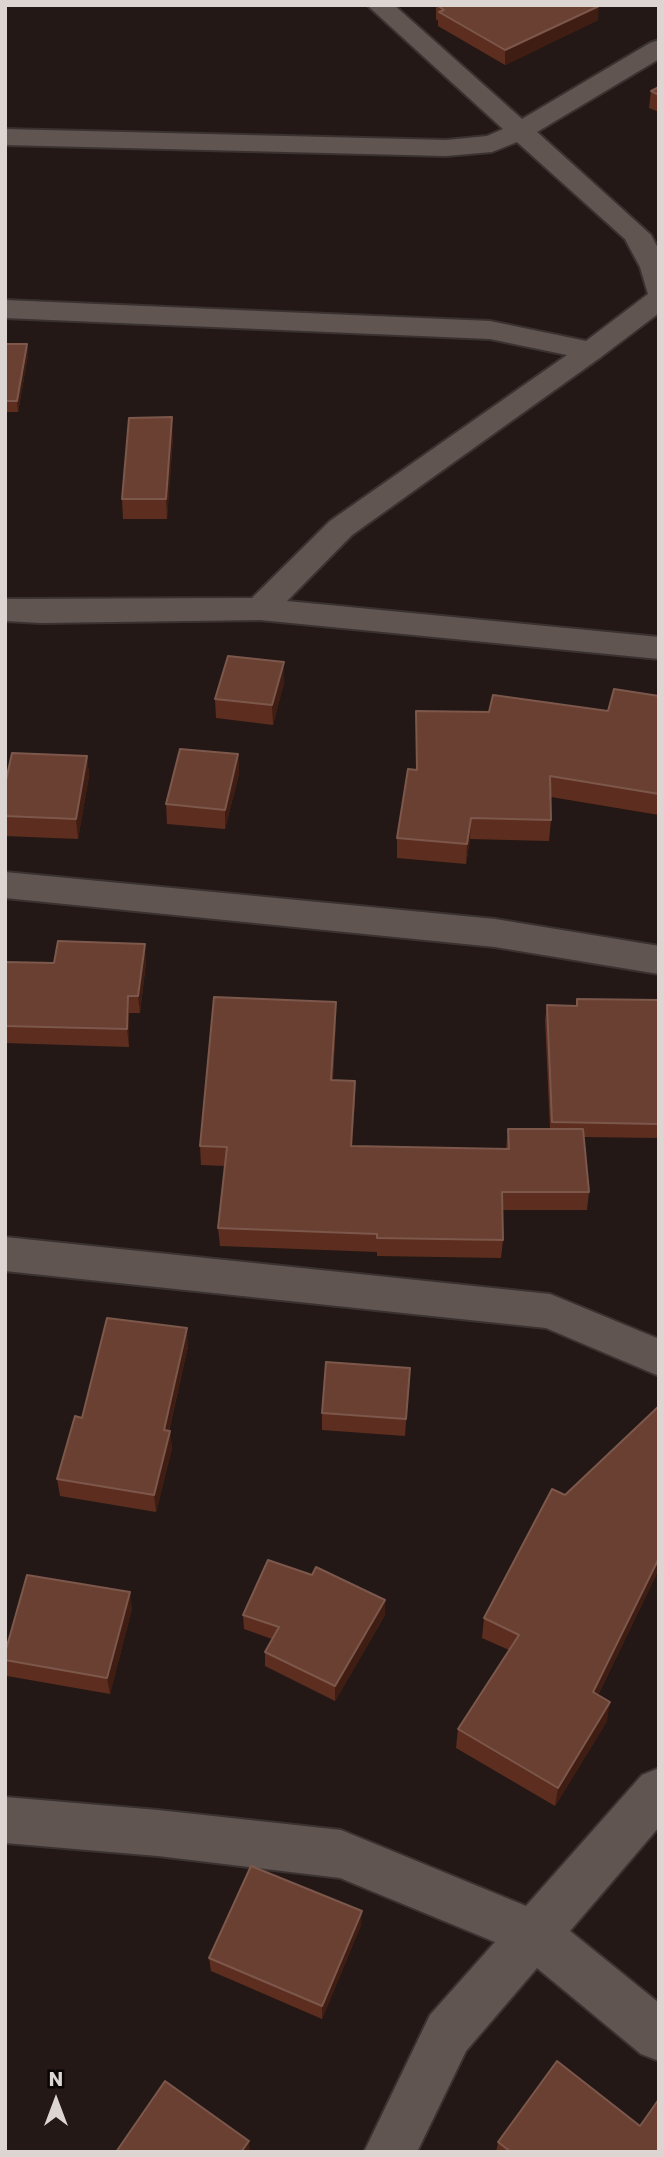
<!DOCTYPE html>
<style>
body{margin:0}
#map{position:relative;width:664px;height:2157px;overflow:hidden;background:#231815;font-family:Poppins,sans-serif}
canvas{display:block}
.frame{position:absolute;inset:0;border:7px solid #dcd5d2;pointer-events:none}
.north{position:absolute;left:21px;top:2066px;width:70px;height:70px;-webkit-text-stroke:5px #090504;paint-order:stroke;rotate:0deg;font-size:19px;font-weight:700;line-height:28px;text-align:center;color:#dcd5d2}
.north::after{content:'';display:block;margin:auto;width:24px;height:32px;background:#dcd5d2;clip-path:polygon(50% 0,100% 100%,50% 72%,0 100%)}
</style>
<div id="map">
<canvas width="664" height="2157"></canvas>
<div class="frame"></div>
<div class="north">N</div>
</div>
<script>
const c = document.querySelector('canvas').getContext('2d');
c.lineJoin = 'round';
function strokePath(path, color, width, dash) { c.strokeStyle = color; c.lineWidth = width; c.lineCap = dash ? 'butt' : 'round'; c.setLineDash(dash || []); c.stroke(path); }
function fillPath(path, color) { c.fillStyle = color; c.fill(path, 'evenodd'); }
const minor = new Path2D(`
 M 367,5 L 394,5 L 522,119 L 650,43 L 659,40 L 659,59 L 537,132 L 651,235 L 659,250 L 659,313 L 601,357 L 352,535 L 287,601 L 659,637 L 659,659 L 260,620 L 41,623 L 5,621 L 5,599 L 252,598 L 330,521 L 567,355 L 490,339 L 5,318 L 5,300 L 490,321 L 586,341 L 648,294 L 640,267 L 625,239 L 517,142 L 492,152 L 446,156 L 5,145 L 5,129 L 446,140 L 487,136 L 503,129 Z
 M 5,872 L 495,919 L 659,946 L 659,974 L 495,947 L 5,898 Z
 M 5,1237 L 550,1294 L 659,1339 L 659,1376 L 546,1328 L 5,1271 Z
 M 659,1768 L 659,1827 L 570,1931 L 659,2003 L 659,2061 L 641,2054 L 537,1968 L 466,2051 L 417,2152 L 364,2152 L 430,2015 L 495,1942 L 340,1878 L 158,1856 L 5,1843 L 5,1797 L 158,1810 L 341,1830 L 526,1906 L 642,1775 Z`);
const wall = new Path2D(`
 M 436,5 L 598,5 L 598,20 L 505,65 L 438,26 L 438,21 L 436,19 Z
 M 659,87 L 659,112 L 649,108 L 651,91 Z
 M 5,344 L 27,344 L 28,355 L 18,412 L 5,412 Z
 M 173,437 L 167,519 L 123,519 L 122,499 Z
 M 284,662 L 284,682 L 273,725 L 216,718 L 215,699 Z
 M 659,696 L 659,815 L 551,797 L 551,820 L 549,841 L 470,839 L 466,864 L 397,858 L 397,838 L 416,770 L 416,711 L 489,712 L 608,711 Z
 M 238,754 L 239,774 L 225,829 L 167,824 L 166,804 Z
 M 87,756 L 89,776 L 78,839 L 5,836 L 5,785 Z
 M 5,962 L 54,963 L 146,962 L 140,1013 L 129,1013 L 129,1047 L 5,1043 Z
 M 577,999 L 659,1000 L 659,1138 L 584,1137 L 589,1192 L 587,1210 L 502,1210 L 503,1240 L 501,1258 L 377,1256 L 377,1252 L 220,1246 L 218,1228 L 225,1166 L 201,1165 L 200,1146 L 336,1021 L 333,1080 L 355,1099 L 352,1146 L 506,1149 L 508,1129 L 550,1129 L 545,1020 L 547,1005 L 576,1006 Z
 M 188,1346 L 169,1431 L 172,1448 L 156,1512 L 60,1496 L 57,1479 L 82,1418 Z
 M 410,1368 L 405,1436 L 322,1430 L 322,1413 Z
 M 659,1406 L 659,1569 L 598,1695 L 607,1721 L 555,1806 L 456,1748 L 458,1729 L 509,1650 L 482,1638 L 484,1618 L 565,1495 Z
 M 312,1575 L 385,1600 L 385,1615 L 335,1701 L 265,1666 L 265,1652 L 272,1639 L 244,1629 L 243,1615 Z
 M 132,1608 L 110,1694 L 7,1676 L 5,1668 L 5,1653 Z
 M 361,1925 L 322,2019 L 211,1971 L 209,1958 Z
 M 640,2126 L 659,2152 L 496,2152 L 498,2142 Z`);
const shadedWall = new Path2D(`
 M 599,6 L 598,20 L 505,65 L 505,50 Z
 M 27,344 L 28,355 L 18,412 L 17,401 Z
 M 172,417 L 173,437 L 167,519 L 166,499 Z
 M 284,662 L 284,682 L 273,725 L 272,705 Z
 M 238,754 L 239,774 L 225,829 L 225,810 Z
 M 87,756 L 89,776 L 78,839 L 76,819 Z
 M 471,818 L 470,839 L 466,864 L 467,844 Z
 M 145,944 L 146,962 L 140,1013 L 138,996 Z
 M 128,996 L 129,1013 L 129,1047 L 127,1029 Z
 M 336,1002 L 336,1021 L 331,1099 L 331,1080 Z
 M 355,1081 L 355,1099 L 351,1165 L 351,1146 Z
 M 187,1328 L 188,1346 L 165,1447 L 164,1430 Z
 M 170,1431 L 172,1448 L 156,1512 L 154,1495 Z
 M 659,1558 L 659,1569 L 590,1711 L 593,1692 Z
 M 130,1592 L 132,1608 L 110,1694 L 107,1678 Z
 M 385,1600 L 385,1615 L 335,1701 L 335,1686 Z
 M 610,1702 L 607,1721 L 555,1806 L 558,1788 Z
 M 362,1911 L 361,1925 L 322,2019 L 322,2006 Z
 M 249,2141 L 250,2152 L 241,2152 Z`);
const building = new Path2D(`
 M 437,5 L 598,5 L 599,6 L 505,50 L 439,12 L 444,10 Z
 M 659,87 L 659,95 L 651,91 Z
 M 5,344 L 27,344 L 17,401 L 5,401 Z
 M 172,417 L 166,499 L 122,499 L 129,418 Z
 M 228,656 L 284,662 L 272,705 L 215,699 Z
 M 614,689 L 659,696 L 659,794 L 550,776 L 551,820 L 471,818 L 467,844 L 397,838 L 408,769 L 417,770 L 416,711 L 489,712 L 493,695 L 608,711 Z
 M 180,749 L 238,754 L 225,810 L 166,804 Z
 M 12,753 L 87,756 L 76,819 L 5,816 L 5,785 Z
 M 58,941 L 145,944 L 138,996 L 128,996 L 127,1029 L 5,1026 L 5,962 L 54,963 Z
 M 214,997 L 336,1002 L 331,1080 L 355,1081 L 351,1146 L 509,1149 L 508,1129 L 583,1129 L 589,1192 L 502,1192 L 503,1240 L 377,1238 L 377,1234 L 218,1228 L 227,1147 L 200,1146 Z
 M 577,999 L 659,1000 L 659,1124 L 552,1122 L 547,1005 L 577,1006 Z
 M 107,1318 L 187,1328 L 164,1430 L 170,1431 L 154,1495 L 57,1479 L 75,1416 L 82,1418 Z
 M 326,1362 L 410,1368 L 406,1419 L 322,1413 Z
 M 659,1406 L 659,1558 L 593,1692 L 610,1702 L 558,1788 L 458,1729 L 519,1635 L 484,1618 L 552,1489 L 565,1495 Z
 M 268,1560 L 312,1575 L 316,1567 L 385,1600 L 335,1686 L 265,1652 L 279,1627 L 243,1615 Z
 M 27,1575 L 130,1592 L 107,1678 L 5,1660 L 5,1653 Z
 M 251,1866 L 362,1911 L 322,2006 L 209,1958 Z
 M 557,2061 L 640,2126 L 659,2099 L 659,2152 L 511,2152 L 498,2142 Z
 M 165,2081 L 249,2141 L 241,2152 L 116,2152 Z`);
strokePath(minor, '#3a3231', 4);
fillPath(minor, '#615551');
fillPath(wall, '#5d2e1f');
fillPath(shadedWall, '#401d13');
fillPath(building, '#6a4032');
strokePath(building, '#7c574b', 2);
</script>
